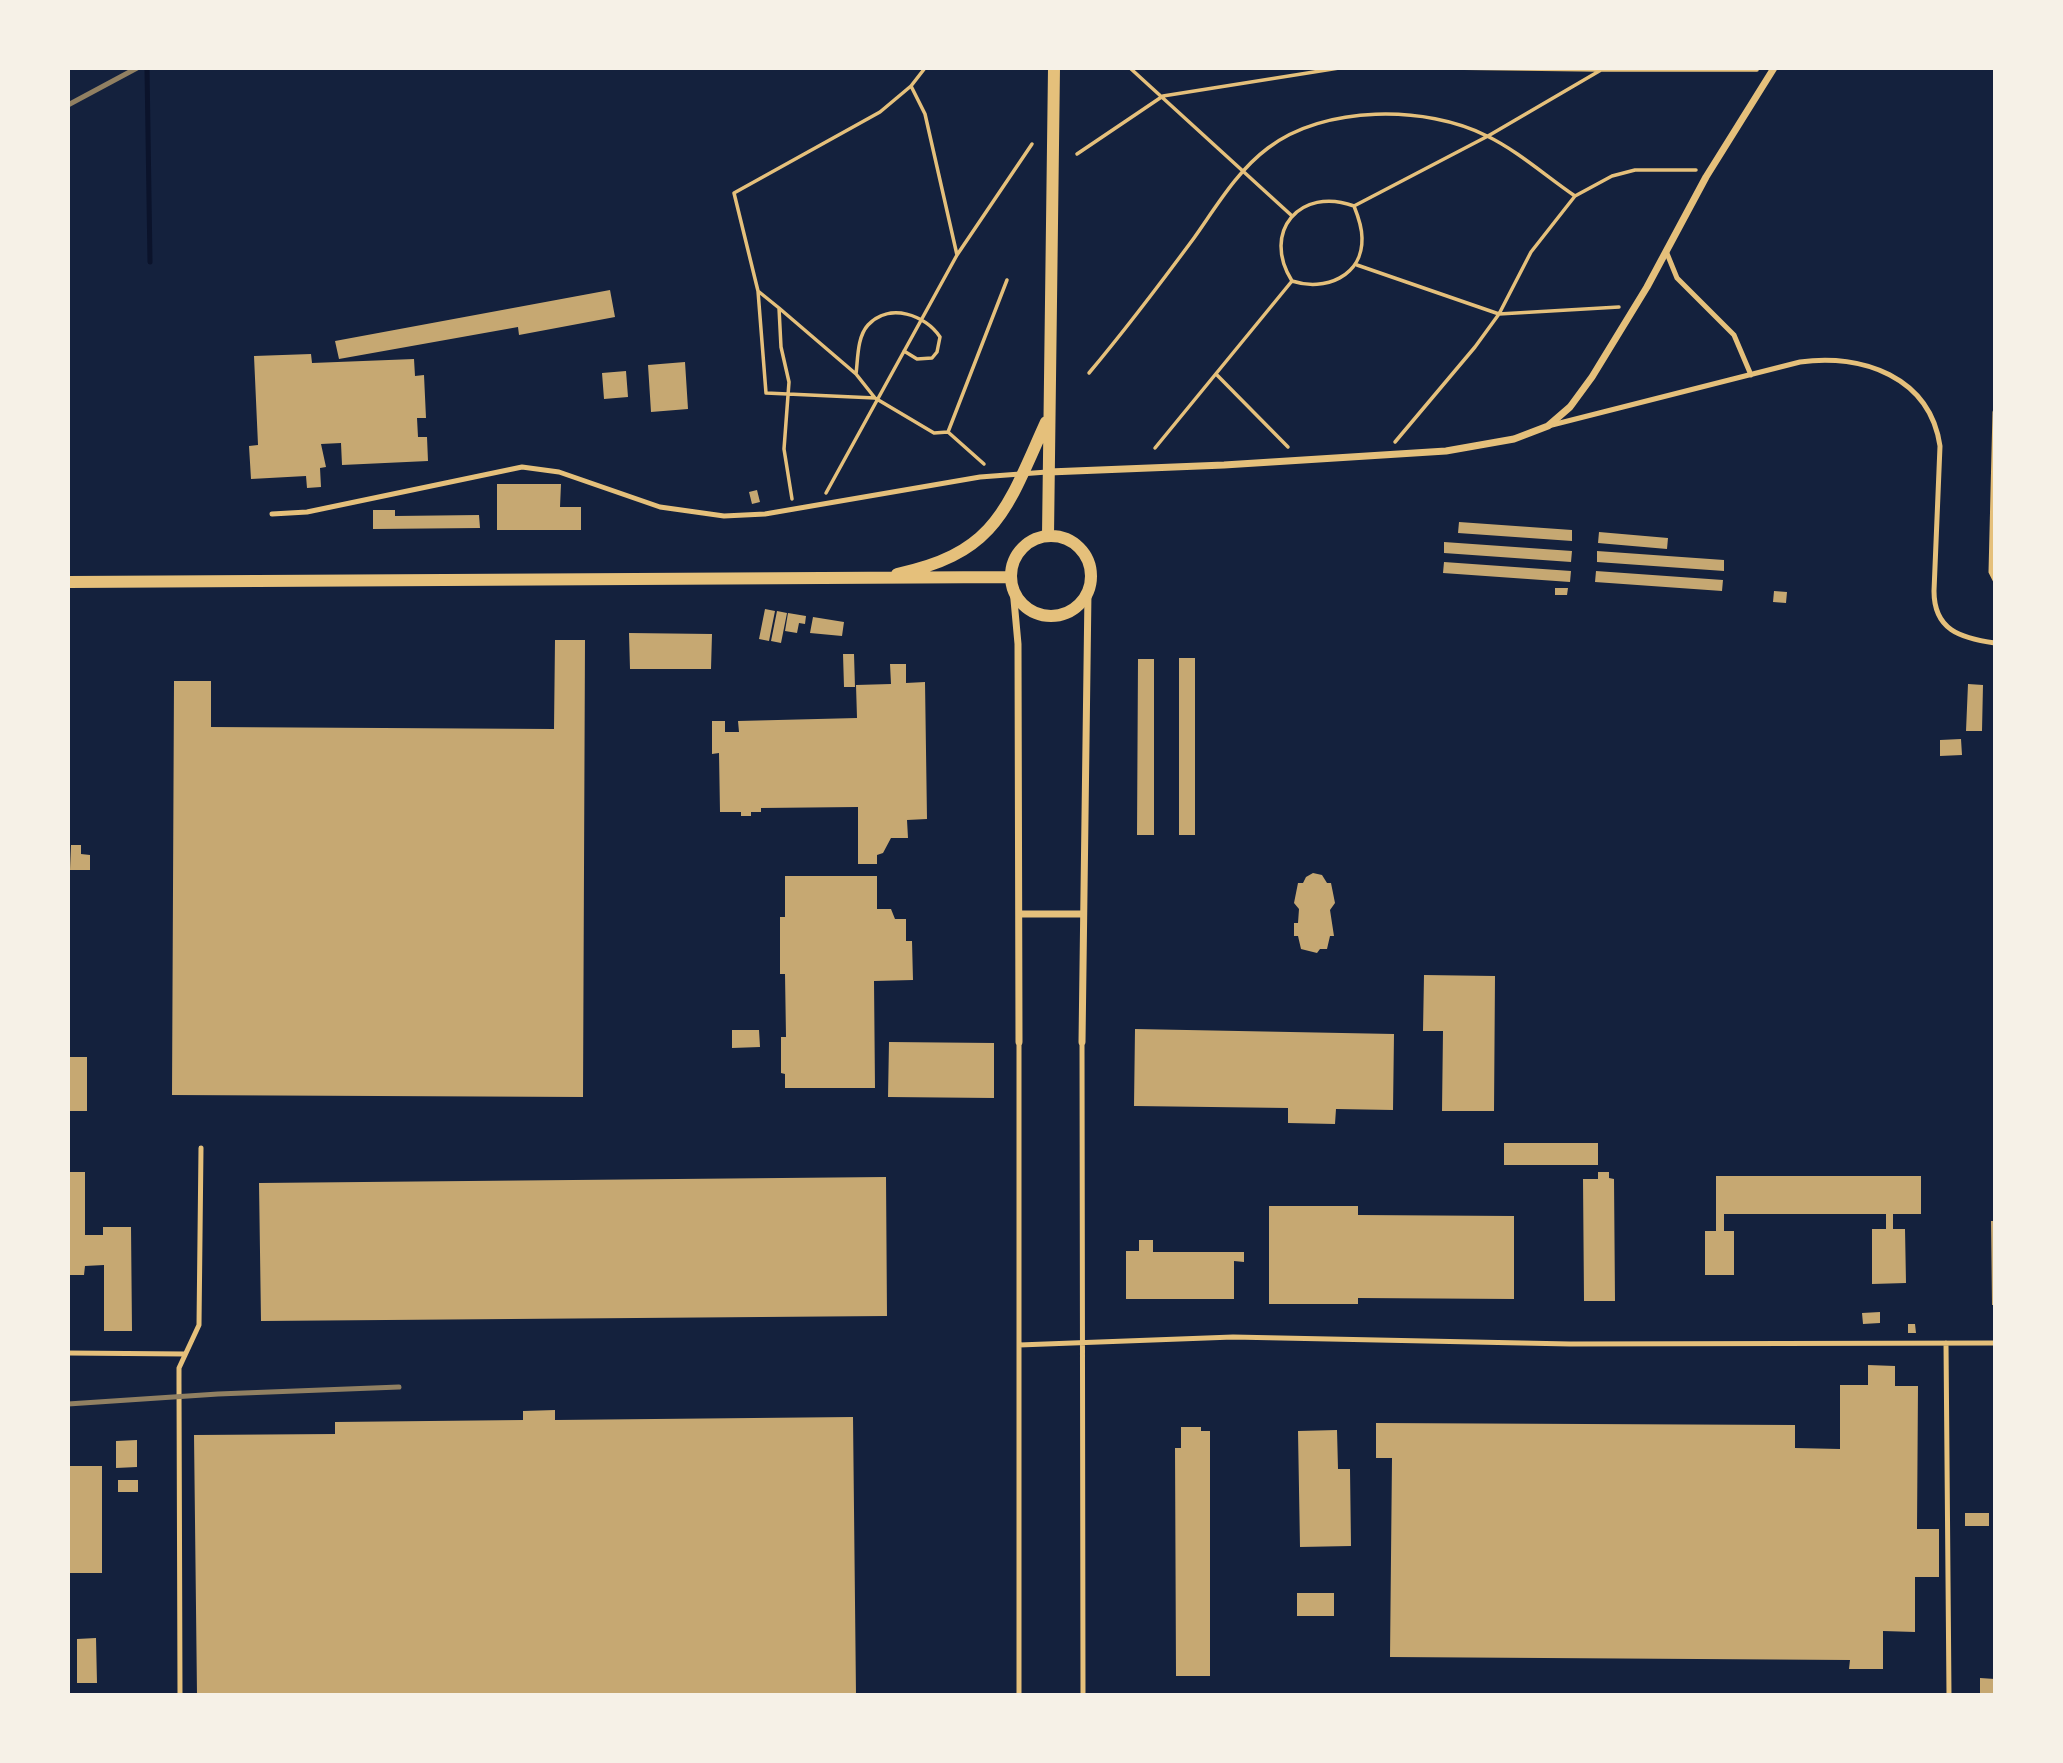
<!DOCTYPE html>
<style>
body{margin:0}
#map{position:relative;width:2063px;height:1763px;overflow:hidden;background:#14213d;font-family:Ubuntu,sans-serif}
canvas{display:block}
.frame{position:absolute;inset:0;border:70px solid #f6f1e7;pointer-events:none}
</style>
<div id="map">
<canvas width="2063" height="1763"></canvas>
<div class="frame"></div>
</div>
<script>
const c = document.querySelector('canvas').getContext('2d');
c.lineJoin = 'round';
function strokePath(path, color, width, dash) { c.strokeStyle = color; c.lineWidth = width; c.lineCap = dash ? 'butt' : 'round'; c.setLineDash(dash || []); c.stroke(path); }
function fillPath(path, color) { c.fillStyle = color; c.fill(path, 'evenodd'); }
const stream = new Path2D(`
 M 147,68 L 150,262`);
const building = new Path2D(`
 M 610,290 L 615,317 L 519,335 L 518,327 L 339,359 L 335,341 Z
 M 311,354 L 312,363 L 414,359 L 415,376 L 424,375 L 426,418 L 417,418 L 418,437 L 427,437 L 428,461 L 342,465 L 341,443 L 321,444 L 326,467 L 320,468 L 321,487 L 307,488 L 306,476 L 251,479 L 249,446 L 258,445 L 254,356 Z
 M 685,362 L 688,409 L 651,412 L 648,365 Z
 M 626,371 L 628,397 L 604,399 L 602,373 Z
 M 497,484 L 561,484 L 560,507 L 581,507 L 581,530 L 497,530 Z
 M 757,490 L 760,502 L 752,504 L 749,492 Z
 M 373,510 L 395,510 L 395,516 L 479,515 L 480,528 L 373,529 Z
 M 1459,522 L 1572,530 L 1572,541 L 1458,533 Z
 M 1599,532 L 1668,538 L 1667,549 L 1598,543 Z
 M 1444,542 L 1572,551 L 1571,562 L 1444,553 Z
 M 1597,551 L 1724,560 L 1724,571 L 1597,562 Z
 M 1444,562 L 1571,571 L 1570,582 L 1443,573 Z
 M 1596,571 L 1723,580 L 1722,591 L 1595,582 Z
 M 1555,588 L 1568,588 L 1567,595 L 1555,595 Z
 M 1774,591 L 1787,592 L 1786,603 L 1773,602 Z
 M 765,609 L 775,611 L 769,641 L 759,639 Z
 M 777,611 L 787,613 L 781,643 L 771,641 Z
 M 788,613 L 806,616 L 805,624 L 799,623 L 797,633 L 785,631 Z
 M 813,617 L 844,622 L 842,636 L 810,633 Z
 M 629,633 L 712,634 L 711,669 L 630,669 Z
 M 555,640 L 585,640 L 583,1097 L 172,1095 L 174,681 L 211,681 L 211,727 L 554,729 Z
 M 843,654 L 854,654 L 855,687 L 844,687 Z
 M 1179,658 L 1195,658 L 1195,835 L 1179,835 Z
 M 1138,659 L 1154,659 L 1154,835 L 1137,835 Z
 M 890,664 L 906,664 L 906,683 L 925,682 L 927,819 L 907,820 L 908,838 L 891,838 L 883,853 L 877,855 L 877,864 L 858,864 L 858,807 L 761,808 L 761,812 L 751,812 L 751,816 L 741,816 L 741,812 L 720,812 L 719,753 L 712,754 L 712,721 L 725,721 L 725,732 L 739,732 L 738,721 L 857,718 L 856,685 L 891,684 Z
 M 1968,684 L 1983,685 L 1982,731 L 1966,731 Z
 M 1961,739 L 1962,755 L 1940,756 L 1940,740 Z
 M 71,845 L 81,845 L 81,854 L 90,855 L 90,870 L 70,870 Z
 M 1313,873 L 1322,875 L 1327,883 L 1331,883 L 1335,903 L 1330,910 L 1334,936 L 1330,936 L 1327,949 L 1320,949 L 1317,953 L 1301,949 L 1298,936 L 1294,936 L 1294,923 L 1298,923 L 1299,909 L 1294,903 L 1298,883 L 1303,883 L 1306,877 Z
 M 785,876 L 877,876 L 877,909 L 891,909 L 895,919 L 906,919 L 906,941 L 912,941 L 913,980 L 874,981 L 875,1088 L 785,1088 L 785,1074 L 781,1073 L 781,1037 L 786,1037 L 785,974 L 780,974 L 780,917 L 785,917 Z
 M 1424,975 L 1495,976 L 1494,1111 L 1442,1111 L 1443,1031 L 1423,1031 Z
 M 1135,1029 L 1394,1034 L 1393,1110 L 1336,1109 L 1335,1124 L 1288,1123 L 1288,1108 L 1134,1106 Z
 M 732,1030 L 759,1030 L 760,1047 L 732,1048 Z
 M 889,1042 L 994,1043 L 994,1098 L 888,1097 Z
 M 68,1057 L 87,1057 L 87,1111 L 68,1111 Z
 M 1504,1143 L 1598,1143 L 1598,1165 L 1504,1165 Z
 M 68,1172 L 85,1172 L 85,1235 L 103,1235 L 103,1227 L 131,1227 L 132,1331 L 104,1331 L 104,1265 L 85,1266 L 84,1275 L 68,1275 Z
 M 1598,1172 L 1609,1172 L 1609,1178 L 1614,1179 L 1615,1301 L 1584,1301 L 1583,1179 L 1598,1179 Z
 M 1716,1176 L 1921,1176 L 1921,1214 L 1893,1214 L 1893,1229 L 1905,1229 L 1906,1283 L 1872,1284 L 1872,1229 L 1886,1229 L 1886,1214 L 1724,1214 L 1724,1231 L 1734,1231 L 1734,1275 L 1705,1275 L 1705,1231 L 1716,1231 Z
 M 886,1177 L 887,1316 L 261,1321 L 259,1183 Z
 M 1269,1206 L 1358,1206 L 1358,1215 L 1514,1216 L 1514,1299 L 1358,1298 L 1358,1304 L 1269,1304 Z
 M 1991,1221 L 1995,1221 L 1995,1305 L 1992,1305 Z
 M 1139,1240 L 1153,1240 L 1153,1252 L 1244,1252 L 1244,1262 L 1234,1261 L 1234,1299 L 1126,1299 L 1126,1251 L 1139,1251 Z
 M 1880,1312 L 1880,1323 L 1863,1324 L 1862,1313 Z
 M 1908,1324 L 1915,1324 L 1916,1333 L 1908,1333 Z
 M 1868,1365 L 1895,1366 L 1895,1386 L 1918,1386 L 1917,1529 L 1939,1529 L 1939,1577 L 1915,1577 L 1915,1632 L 1883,1631 L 1883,1669 L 1849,1669 L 1850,1660 L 1390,1657 L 1392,1458 L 1376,1458 L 1376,1423 L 1795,1425 L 1795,1448 L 1840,1449 L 1840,1385 L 1868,1385 Z
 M 555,1410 L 555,1420 L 853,1417 L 856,1695 L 197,1695 L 194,1435 L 335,1434 L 335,1422 L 523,1420 L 523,1411 Z
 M 1181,1427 L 1201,1427 L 1201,1431 L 1210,1431 L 1210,1676 L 1176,1676 L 1175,1448 L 1181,1448 Z
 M 1337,1430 L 1338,1469 L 1350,1469 L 1351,1546 L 1300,1547 L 1298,1431 Z
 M 137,1440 L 137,1467 L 116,1468 L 116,1441 Z
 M 68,1466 L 102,1466 L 102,1573 L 68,1573 Z
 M 118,1480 L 138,1480 L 138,1492 L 118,1492 Z
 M 1965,1513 L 1989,1513 L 1989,1526 L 1965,1526 Z
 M 1297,1593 L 1334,1593 L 1334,1616 L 1297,1616 Z
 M 96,1638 L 97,1683 L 77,1683 L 77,1639 Z
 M 1980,1678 L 1995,1679 L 1995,1695 L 1980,1695 Z`);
const path = new Path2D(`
 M 925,68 L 911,86 L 925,114 L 957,255
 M 1130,68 L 1291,215
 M 1445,68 L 1599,70
 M 1077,154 L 1163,96 L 1339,68
 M 1357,265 L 1499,314 L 1619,307
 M 1292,281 C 1261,232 1300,186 1354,206
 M 758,291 L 766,393 L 875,398
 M 779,308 L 856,374 L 875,398 L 934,433 L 948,432 L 1007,280
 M 1089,373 C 1126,329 1160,284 1194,238 C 1216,207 1237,171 1268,148 C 1324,105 1426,105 1487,136 C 1518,151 1547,177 1575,196 L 1612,176 L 1635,170 L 1696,170
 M 856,374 C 858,359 857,337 868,325 C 889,302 926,315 940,337 L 937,352 L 932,358 L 917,359 L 904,351
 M 1216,374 L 1288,447
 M 948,432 L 984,464
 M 1395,442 L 1475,347 L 1499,314 L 1531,252 L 1575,196
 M 1155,448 L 1292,281 C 1325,292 1363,276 1362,238 C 1362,227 1358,216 1354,206 L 1488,136 L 1601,70 L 1757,70
 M 826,493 L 957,255 L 1032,144
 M 792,499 L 784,449 L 789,382 L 781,347 L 779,308 L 758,291 L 734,193 L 880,112 L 911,86`);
const service = new Path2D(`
 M 1666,251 L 1677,278 L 1734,335 L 1751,375
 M 1995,412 L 1991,572 L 1995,580
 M 1548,426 L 1800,362 C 1862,353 1930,377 1940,446 L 1934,591 C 1934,630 1960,638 1995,643
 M 272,514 L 307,512 L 522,467 L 559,472 L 660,507 L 724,516 L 765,514 L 980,477 L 1047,472
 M 1019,1042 L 1019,1695
 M 1082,1042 L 1083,1695
 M 1946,1343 L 1949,1695
 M 1019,1345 L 1233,1337 L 1570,1344 L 1995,1343
 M 68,1353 L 185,1354
 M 180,1695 L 179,1384 L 179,1368 L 199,1325 L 201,1148`);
const minor = new Path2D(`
 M 1049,472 L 1224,465 L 1446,451 L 1514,439 L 1548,426 L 1570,407 L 1592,377 L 1647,287 L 1706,177 L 1774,68
 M 1013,589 L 1018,644 L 1019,1042
 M 1019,914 L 1083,914
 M 1082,1042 L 1088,592`);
const tertiary = new Path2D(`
 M 1048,535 L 1054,68
 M1011 576a40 40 0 1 1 80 0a40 40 0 1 1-80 0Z
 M 897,574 C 997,553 1007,508 1046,422
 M 68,582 L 1011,577`);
const rail = new Path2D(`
 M 68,105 L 137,68
 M 68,1404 L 218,1394 L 399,1387`);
strokePath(stream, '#0b132b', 5);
fillPath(building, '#c6a872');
strokePath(path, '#e5c07b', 3.5);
strokePath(service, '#e5c07b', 5);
strokePath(minor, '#e5c07b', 7);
strokePath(tertiary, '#e5c07b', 12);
strokePath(rail, '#918062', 5);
</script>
